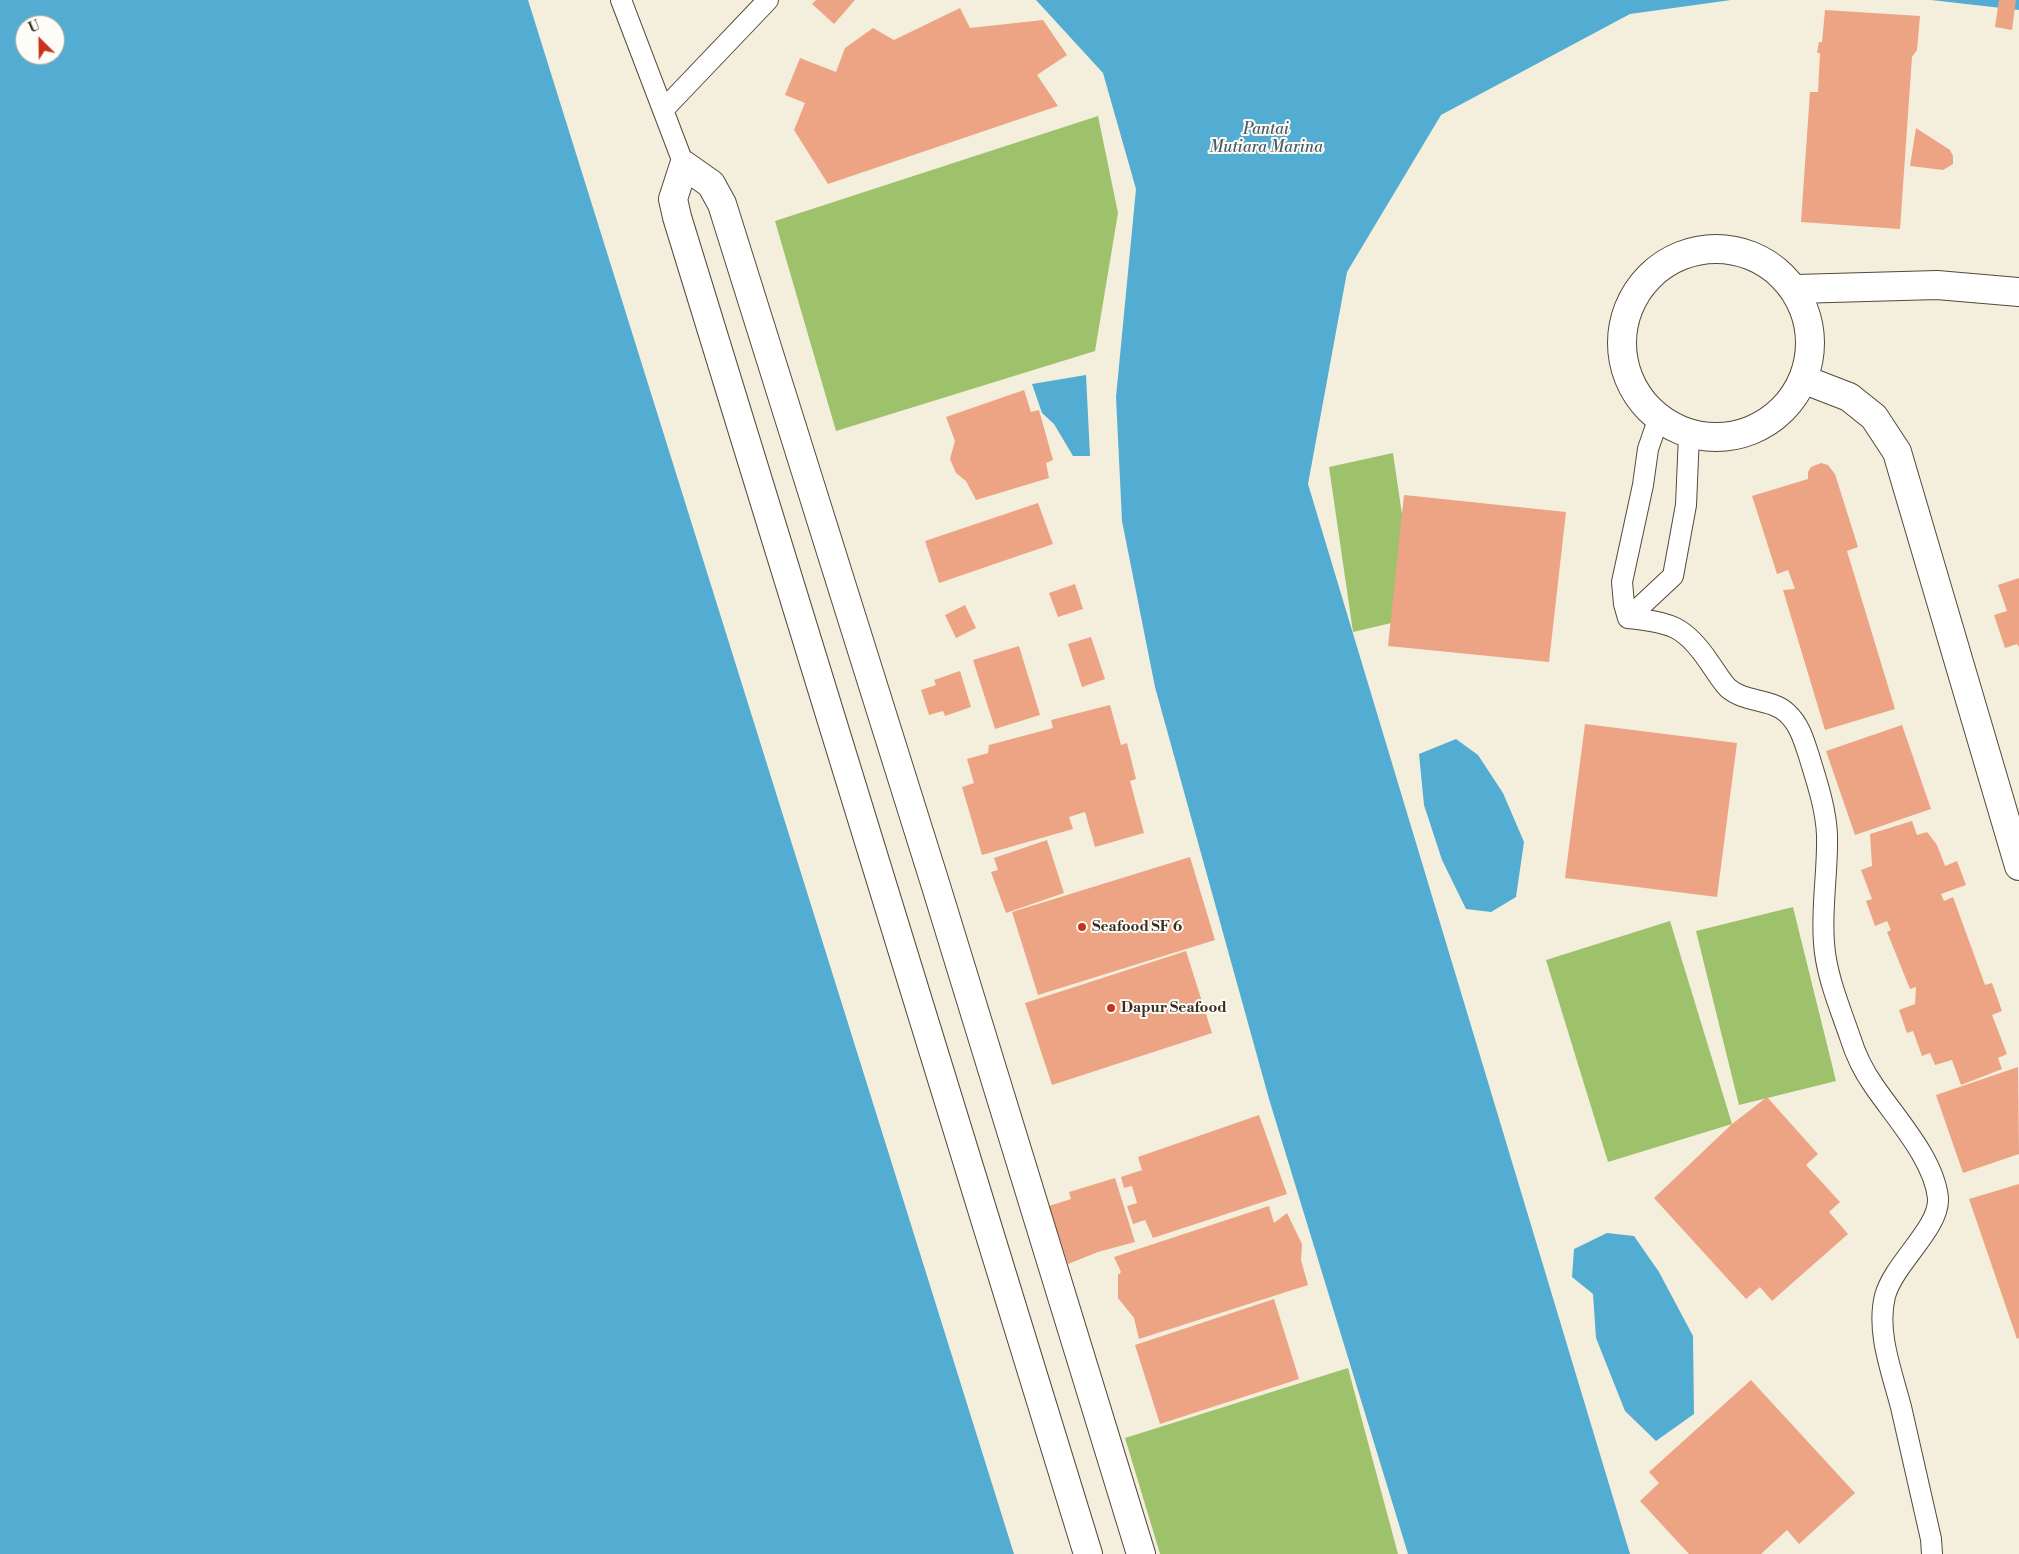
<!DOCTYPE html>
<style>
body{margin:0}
#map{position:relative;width:2019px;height:1554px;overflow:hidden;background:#f4efdc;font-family:"Libre Bodoni",serif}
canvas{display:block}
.north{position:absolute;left:15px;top:15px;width:50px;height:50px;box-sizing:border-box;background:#fdfcf7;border:1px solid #afa8a0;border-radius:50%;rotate:337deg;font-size:14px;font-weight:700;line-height:20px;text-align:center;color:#3b2a1e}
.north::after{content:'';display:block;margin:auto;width:18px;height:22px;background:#c8321e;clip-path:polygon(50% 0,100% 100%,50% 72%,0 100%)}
</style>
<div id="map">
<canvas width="2019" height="1554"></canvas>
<div class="north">U</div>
</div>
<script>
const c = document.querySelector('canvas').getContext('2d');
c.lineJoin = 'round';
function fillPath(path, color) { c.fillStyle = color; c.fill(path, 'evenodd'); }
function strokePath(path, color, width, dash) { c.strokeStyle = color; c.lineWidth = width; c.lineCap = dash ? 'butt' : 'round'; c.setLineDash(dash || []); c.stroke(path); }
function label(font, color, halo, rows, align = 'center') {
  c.font = font + ' "Libre Bodoni",serif'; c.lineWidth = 4; c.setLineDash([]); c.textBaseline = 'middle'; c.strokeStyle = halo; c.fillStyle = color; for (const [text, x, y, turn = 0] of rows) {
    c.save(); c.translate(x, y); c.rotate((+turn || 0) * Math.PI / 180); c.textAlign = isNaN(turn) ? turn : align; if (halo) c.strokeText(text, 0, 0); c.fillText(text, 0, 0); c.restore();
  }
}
const green = new Path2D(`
 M 1098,116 L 1118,213 L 1095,351 L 836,431 L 775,221 Z
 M 1393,453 L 1417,617 L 1353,632 L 1329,467 Z
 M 1793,907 L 1836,1081 L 1739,1105 L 1696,931 Z
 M 1670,921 L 1732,1124 L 1608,1162 L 1546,960 Z
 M 1348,1368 L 1398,1554 L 1160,1554 L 1125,1438 Z`);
const water = new Path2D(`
 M 0,0 L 528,0 L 1014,1554 L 0,1554 ZM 25,25 L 55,25 L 55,55 L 25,55 Z
 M 1036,0 L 1731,0 L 1630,14 L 1441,115 L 1347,272 L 1308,484 L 1630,1554 L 1408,1554 L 1269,1099 L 1155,687 L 1122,521 L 1116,397 L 1136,189 L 1103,73 Z
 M 1931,0 L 2019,0 L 2019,10 Z
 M 1086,375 L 1090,456 L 1073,456 L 1054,424 L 1042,413 L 1032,384 Z
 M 1456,739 L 1478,755 L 1503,793 L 1524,842 L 1516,897 L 1491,912 L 1466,909 L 1442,860 L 1424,805 L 1419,754 Z
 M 1607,1233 L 1634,1236 L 1659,1272 L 1693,1336 L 1694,1414 L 1656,1441 L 1625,1411 L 1596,1338 L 1593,1294 L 1572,1277 L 1574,1249 Z`);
const building = new Path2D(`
 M 816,0 L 855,0 L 834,24 L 812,4 Z
 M 1999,0 L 2016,0 L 2012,30 L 1995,27 Z
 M 960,8 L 970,28 L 1043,20 L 1067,55 L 1037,75 L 1058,106 L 828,184 L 794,130 L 805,103 L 785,95 L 800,58 L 836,72 L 845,48 L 873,28 L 894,40 Z
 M 1825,10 L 1920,16 L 1917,50 L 1912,57 L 1900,229 L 1801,222 L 1810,92 L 1818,92 L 1820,53 L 1817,53 L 1819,42 L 1822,42 Z
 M 1916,128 L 1950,150 L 1953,156 L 1953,164 L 1943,170 L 1910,166 Z
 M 1024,390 L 1031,412 L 1039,410 L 1053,460 L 1046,463 L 1049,478 L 976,500 L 966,481 L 956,473 L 950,459 L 955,441 L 946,417 Z
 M 1821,463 L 1828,465 L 1835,474 L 1858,547 L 1847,551 L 1895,709 L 1825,730 L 1783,590 L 1795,589 L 1788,570 L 1777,574 L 1752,496 L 1808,479 L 1808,472 L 1811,467 Z
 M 1404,495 L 1566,512 L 1549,662 L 1388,646 Z
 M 1038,503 L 1053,544 L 939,583 L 925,541 Z
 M 2019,578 L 2019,647 L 2017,644 L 2005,648 L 1994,615 L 2007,611 L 1998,585 Z
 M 1075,584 L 1083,609 L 1058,617 L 1049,593 Z
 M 965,605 L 976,628 L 956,638 L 945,615 Z
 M 1091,637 L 1105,679 L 1082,687 L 1068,644 Z
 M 1019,646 L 1040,715 L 995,729 L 973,660 Z
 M 960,671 L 971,707 L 945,716 L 943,711 L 929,715 L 921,690 L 936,685 L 934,680 Z
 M 1110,705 L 1121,745 L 1127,743 L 1136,779 L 1130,781 L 1144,833 L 1095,847 L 1085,812 L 1069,817 L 1073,829 L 982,855 L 962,787 L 974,783 L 967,759 L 988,753 L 989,745 L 1053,728 L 1051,720 Z
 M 1585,724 L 1737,743 L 1717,897 L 1565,878 Z
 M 1902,725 L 1931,809 L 1855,835 L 1826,751 Z
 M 1912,821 L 1917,835 L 1927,832 L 1937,845 L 1945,866 L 1957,861 L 1966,885 L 1941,894 L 1944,901 L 1953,897 L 1985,985 L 1992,983 L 2002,1011 L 1992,1015 L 2007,1054 L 1998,1058 L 2002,1069 L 1961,1085 L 1952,1060 L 1935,1065 L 1930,1053 L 1922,1056 L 1913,1031 L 1907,1033 L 1899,1010 L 1915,1004 L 1916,987 L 1910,989 L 1887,932 L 1891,930 L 1887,921 L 1875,926 L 1866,901 L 1872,899 L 1861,870 L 1872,866 L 1870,834 Z
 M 1047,840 L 1064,893 L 1006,913 L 991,872 L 998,870 L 994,858 Z
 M 1190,857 L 1215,940 L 1038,995 L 1012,912 Z
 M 1186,951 L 1212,1033 L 1052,1085 L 1025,1003 Z
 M 2018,1067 L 2019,1154 L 1963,1173 L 1936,1095 Z
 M 1767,1097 L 1818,1154 L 1806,1165 L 1840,1202 L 1829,1212 L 1848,1234 L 1772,1301 L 1760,1287 L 1746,1299 L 1654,1198 L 1732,1124 Z
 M 1259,1115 L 1287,1194 L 1153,1238 L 1145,1220 L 1133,1224 L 1127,1206 L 1137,1203 L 1132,1186 L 1124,1188 L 1121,1177 L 1142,1170 L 1138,1157 Z
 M 1115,1178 L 1135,1242 L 1098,1252 L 1068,1264 L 1049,1206 L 1071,1199 L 1069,1192 Z
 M 2019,1184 L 2019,1338 L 2017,1339 L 1969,1199 Z
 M 1269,1206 L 1274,1223 L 1287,1213 L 1302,1244 L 1301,1260 L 1308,1285 L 1139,1339 L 1134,1318 L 1118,1298 L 1118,1275 L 1121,1272 L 1114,1257 Z
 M 1274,1299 L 1299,1379 L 1160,1424 L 1135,1345 Z
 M 1751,1380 L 1855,1493 L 1799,1544 L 1787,1530 L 1761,1554 L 1689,1554 L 1640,1501 L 1659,1483 L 1649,1472 Z`);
const lane = new Path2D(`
 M 621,0 L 684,165
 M 664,109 L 768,0
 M 1628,618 C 1670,622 1685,626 1709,662 C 1715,670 1721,681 1728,688 C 1745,703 1771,698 1787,713 C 1800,725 1804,741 1809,756 C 1817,782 1826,809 1827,835 C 1828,872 1821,907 1824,943 C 1826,975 1840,1008 1850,1037 C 1855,1053 1864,1072 1874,1086 C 1895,1117 1934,1159 1938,1198 C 1940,1228 1894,1263 1885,1296 C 1876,1332 1892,1372 1901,1407 C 1911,1451 1921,1495 1931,1539 L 1932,1554
 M 1628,618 L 1673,576 L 1686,505 L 1689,435
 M 1628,618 L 1624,604 L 1622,582 L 1643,485 L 1648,449 L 1658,420`);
const street = new Path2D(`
 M1622 343a94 94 0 1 1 188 0a94 94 0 1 1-188 0Z
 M 1796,289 L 1937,285 L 2019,292
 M 1805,380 L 1849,397 L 1874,417 L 1897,452 L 2019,866
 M 1088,1554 L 677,217 L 673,199 L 684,165 L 711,184 L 722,204 L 935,883 L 1141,1554`);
const markers = [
 [1082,927,5,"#c8321e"],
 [1111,1008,5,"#c8321e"]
];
const poiNames = [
 ["Seafood SF 6",1092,927],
 ["Dapur Seafood",1121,1008]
];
const waterNames = [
 ["Pantai",1266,130],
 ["Mutiara Marina",1266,148]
];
fillPath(green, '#9ec16b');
fillPath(water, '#53acd1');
fillPath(building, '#eda485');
strokePath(lane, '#57483a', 22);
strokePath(street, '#57483a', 30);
strokePath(lane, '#fff', 20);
strokePath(street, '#fff', 28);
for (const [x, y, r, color] of markers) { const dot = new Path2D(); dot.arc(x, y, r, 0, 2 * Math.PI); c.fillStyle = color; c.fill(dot); strokePath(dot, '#fdfcf7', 2); }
label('bold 15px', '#3b2a1e', '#fdfcf7', poiNames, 'left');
label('italic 16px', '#455e66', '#fdfcf7', waterNames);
</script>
